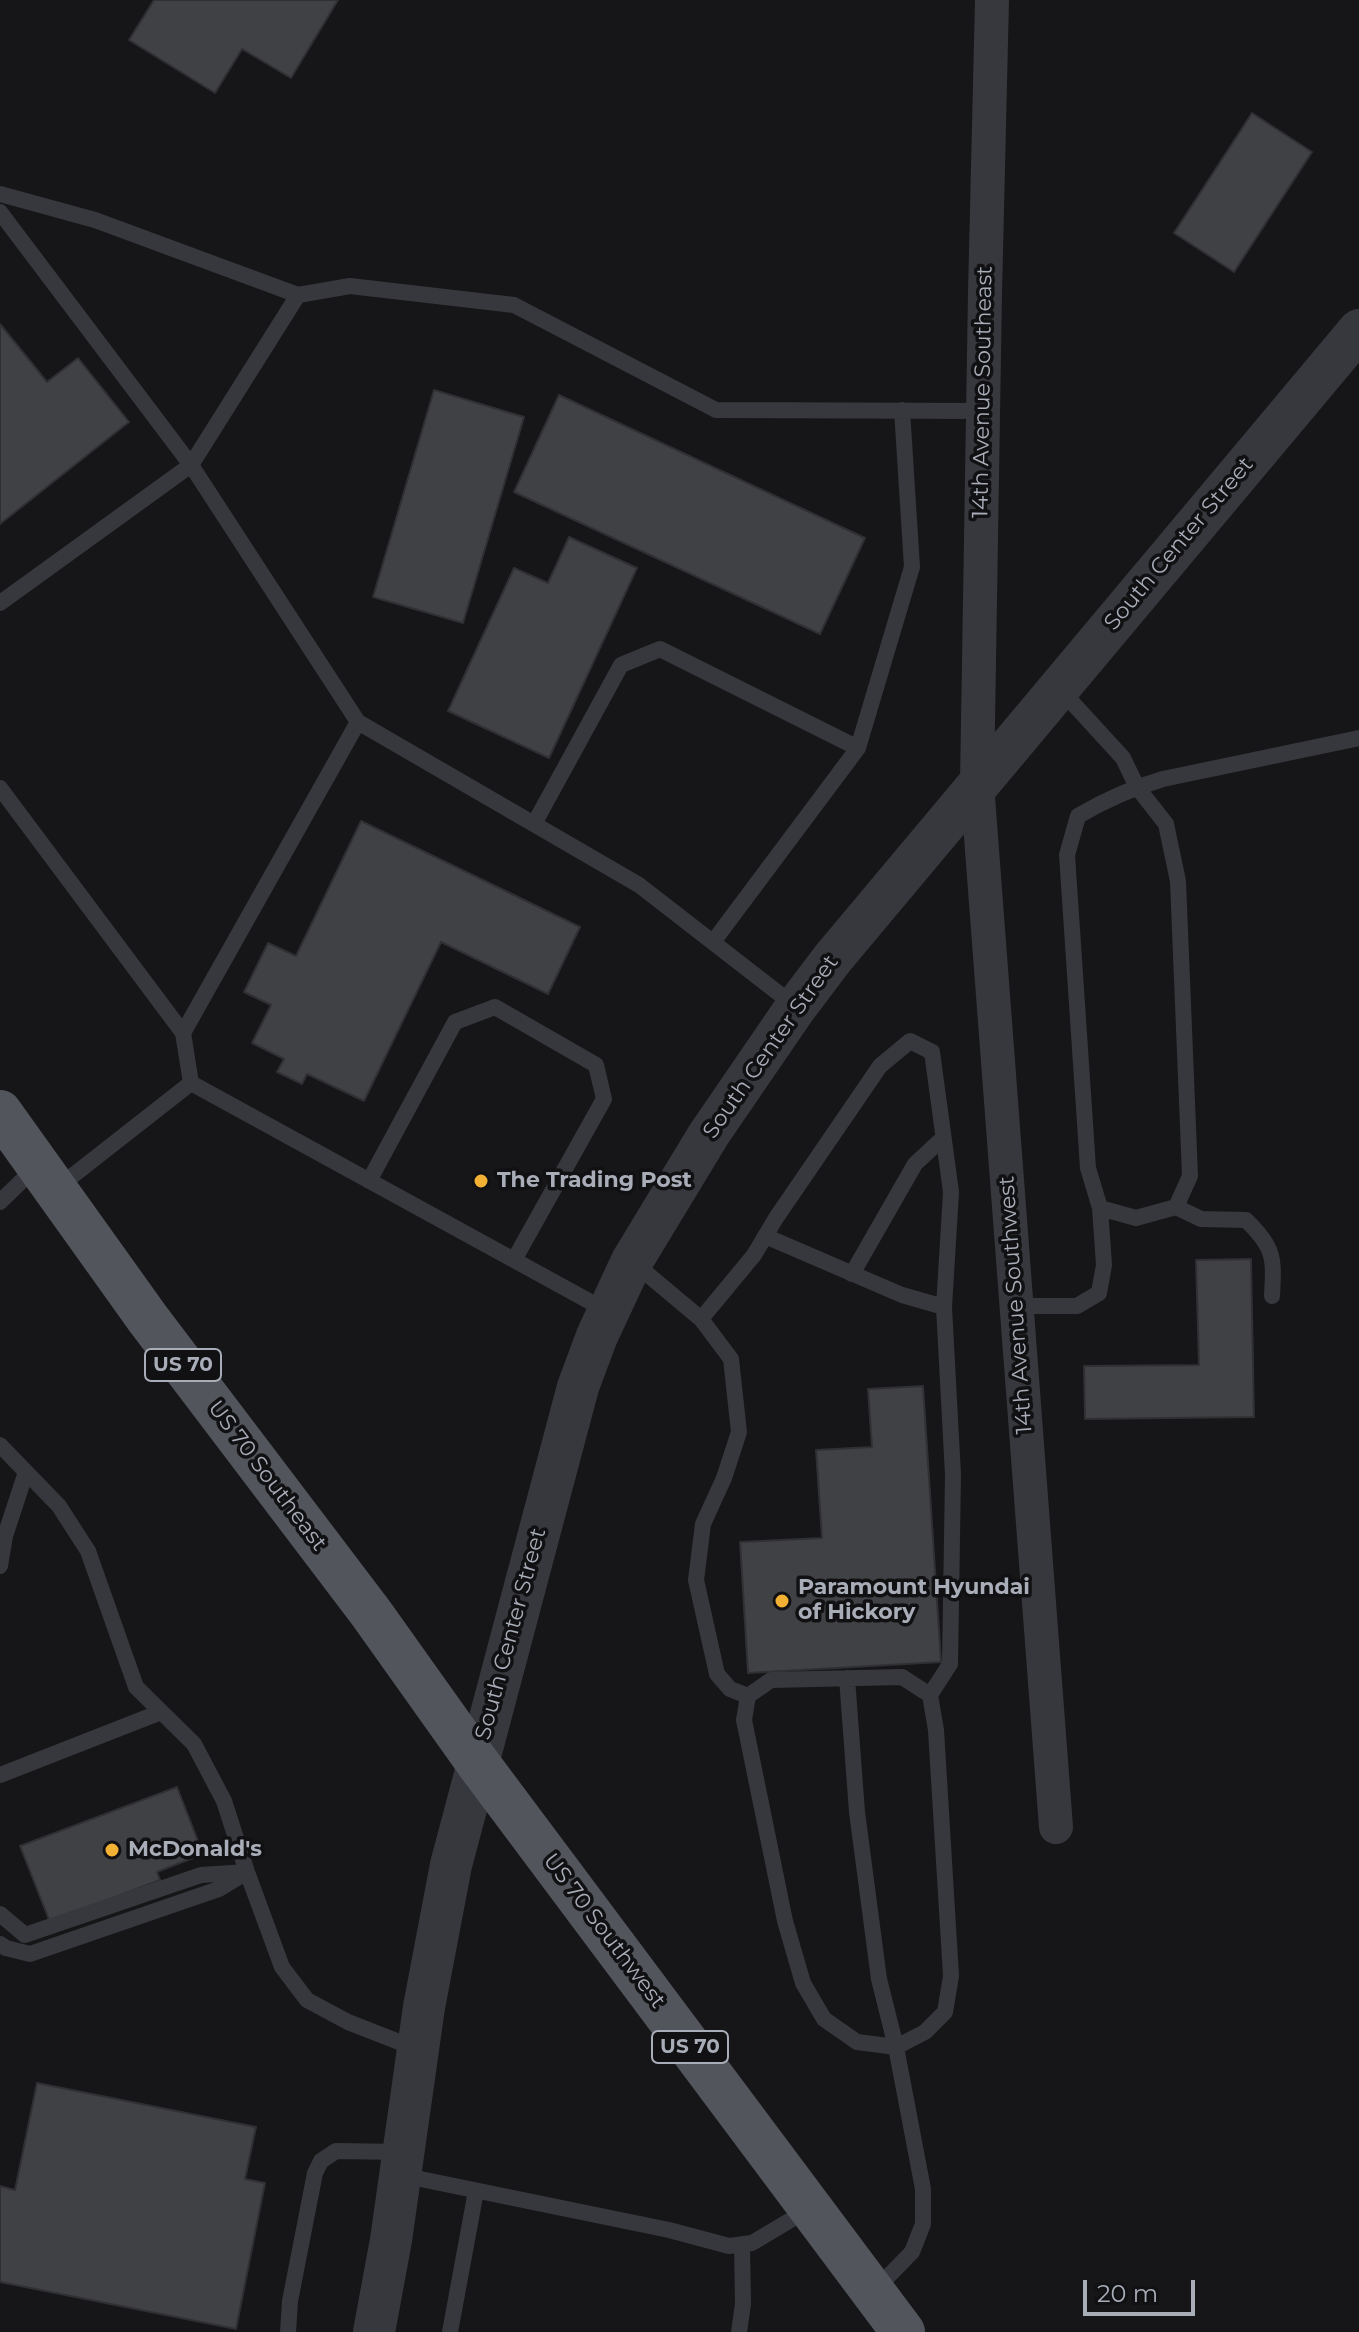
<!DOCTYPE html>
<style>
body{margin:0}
#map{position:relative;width:1359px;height:2332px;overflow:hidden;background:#161618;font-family:Montserrat,sans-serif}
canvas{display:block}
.scale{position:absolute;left:1083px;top:2280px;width:112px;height:36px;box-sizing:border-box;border:4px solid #a8adb8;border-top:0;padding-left:10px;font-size:24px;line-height:28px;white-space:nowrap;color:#a8adb8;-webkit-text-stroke:6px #111113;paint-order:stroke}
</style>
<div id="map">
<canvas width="1359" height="2332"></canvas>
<div class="scale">20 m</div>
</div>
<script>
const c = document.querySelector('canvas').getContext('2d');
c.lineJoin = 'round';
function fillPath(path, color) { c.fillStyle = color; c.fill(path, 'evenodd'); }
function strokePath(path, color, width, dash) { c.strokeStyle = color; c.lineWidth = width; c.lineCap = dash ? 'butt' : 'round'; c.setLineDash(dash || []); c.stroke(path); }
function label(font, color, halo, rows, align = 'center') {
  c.font = font + ' Montserrat,sans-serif'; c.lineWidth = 7; c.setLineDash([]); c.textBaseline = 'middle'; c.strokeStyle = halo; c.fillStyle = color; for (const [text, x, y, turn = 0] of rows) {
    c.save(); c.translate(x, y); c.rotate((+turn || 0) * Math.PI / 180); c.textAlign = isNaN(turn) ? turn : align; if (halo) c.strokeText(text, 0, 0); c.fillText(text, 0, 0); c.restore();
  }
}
const building = new Path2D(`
 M 154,0 L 338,0 L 291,78 L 242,49 L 215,93 L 129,40 Z
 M 1252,113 L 1312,152 L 1234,272 L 1174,233 Z
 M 0,324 L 47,382 L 78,358 L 129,422 L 0,524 Z
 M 434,390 L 524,417 L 463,623 L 373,597 Z
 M 559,395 L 865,538 L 820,634 L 514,492 Z
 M 569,537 L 637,568 L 549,758 L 448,711 L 514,568 L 548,583 Z
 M 361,821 L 580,927 L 548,994 L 441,942 L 364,1101 L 307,1074 L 302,1084 L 277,1072 L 284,1059 L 252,1043 L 271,1005 L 244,992 L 268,943 L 296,956 Z
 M 1251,1259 L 1254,1417 L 1085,1419 L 1084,1366 L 1199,1365 L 1196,1260 Z
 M 923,1386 L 941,1662 L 748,1673 L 740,1542 L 822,1538 L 816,1450 L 872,1447 L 868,1389 Z
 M 177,1787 L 203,1854 L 157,1872 L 160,1880 L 50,1922 L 20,1846 Z
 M 37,2083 L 256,2127 L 245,2179 L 265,2183 L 236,2329 L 0,2282 L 0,2186 L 15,2190 Z`);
const service = new Path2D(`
 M 0,194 L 95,220 L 298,295 L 350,286 L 514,305 L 716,410 L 983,411
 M 0,212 L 191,465 L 0,603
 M 298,295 L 191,465 L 358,722 L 639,885 L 795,1006
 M 1058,687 L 1123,758 L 1137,787 L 1166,824 L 1178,881 L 1190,1176 L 1176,1207 L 1136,1218 L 1100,1208 L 1088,1168 L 1067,855 L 1078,816 C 1105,800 1132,788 1163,779 L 1359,738
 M 0,788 L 183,1033
 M 534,824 L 621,665 L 660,649 L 858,748
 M 713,942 L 858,748 L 912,567 L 902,410
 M 191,1083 L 607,1311
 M 369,1181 L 455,1022 L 495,1007 L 596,1065 L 604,1099 L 514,1260
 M 57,1188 L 191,1083 L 183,1033 L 358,722
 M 0,1202 L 36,1167
 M 1176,1207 L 1201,1219 L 1246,1220 C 1275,1248 1274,1258 1272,1296
 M 765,1236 L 902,1295 L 944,1307
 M 633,1262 L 701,1319 L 731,1359 L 739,1432 L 724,1478 L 703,1524 L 696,1580 L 717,1674 L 730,1689 L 748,1696
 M 852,1274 L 915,1164 L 943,1138
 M 1016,1306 L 1077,1306 L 1099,1293 L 1104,1265 L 1100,1208
 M 701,1319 L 754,1255 L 776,1218 L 880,1066 L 910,1041 L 932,1052 L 951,1192 L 944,1307 L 953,1475 L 950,1664 L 930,1695
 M 0,1445 L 59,1506 L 88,1551 L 136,1687 L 194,1744 L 224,1801 L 247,1872 L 282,1967 L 307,2000 L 348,2022 L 417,2049
 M 0,1566 L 5,1536 L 26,1472
 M 847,1678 L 857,1812 L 879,1979 L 896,2047 L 925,2032 L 945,2012 L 951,1976 L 936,1730 L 930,1695 L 902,1677 L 771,1680 L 748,1696 L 744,1720 L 785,1921 L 803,1983 L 824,2019 L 857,2042 L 896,2047 L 923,2189 L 923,2224 L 912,2252 L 874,2291
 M 0,1775 L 161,1712
 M 0,1914 L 25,1935 L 201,1875 L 247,1872
 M 0,1944 L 6,1948 L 30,1954 L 219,1889 L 242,1875
 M 401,2175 L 669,2230 L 729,2246 L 752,2243 L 809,2209
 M 288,2332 L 290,2301 L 315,2173 L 321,2161 L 336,2151 L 402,2152
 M 450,2332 L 476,2191
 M 739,2332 L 743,2304 L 742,2244`);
const minor = new Path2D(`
 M 992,0 L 985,293 L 977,784 L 1056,1827`);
const tertiary = new Path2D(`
 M 374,2332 L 391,2240 L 424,2007 L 451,1865 L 578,1387 L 597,1336 L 632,1261 L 709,1134 L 796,1007 L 833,958 L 1359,330`);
const primary = new Path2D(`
 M 0,1112 L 148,1319 L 371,1613 L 477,1762 L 903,2332`);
const markers = [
 [481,1181,8,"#f2b134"],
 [782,1601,8,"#f2b134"],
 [112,1850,8,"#f2b134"]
];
const shields = [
 [183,1365,76],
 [690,2047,76]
];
const shieldNames = [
 ["US 70",183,1365],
 ["US 70",690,2047]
];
const streetNames = [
 ["14th Avenue Southeast",983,392,-89],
 ["South Center Street",1179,544,-50],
 ["South Center Street",771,1047,-55],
 ["14th Avenue Southwest",1016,1305,-94],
 ["US 70 Southeast",267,1476,53],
 ["South Center Street",511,1634,-75],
 ["US 70 Southwest",604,1931,53]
];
const poiNames = [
 ["The Trading Post",497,1181],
 ["Paramount Hyundai",798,1588],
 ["of Hickory",798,1613],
 ["McDonald's",128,1850]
];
fillPath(building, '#404145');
strokePath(building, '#303034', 2);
strokePath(service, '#37383d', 16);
strokePath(minor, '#37383d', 34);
strokePath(tertiary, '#37383d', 42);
strokePath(primary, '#53555c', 44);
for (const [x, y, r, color] of markers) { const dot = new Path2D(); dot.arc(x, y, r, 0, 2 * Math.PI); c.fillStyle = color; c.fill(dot); strokePath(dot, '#111113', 3); }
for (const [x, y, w] of shields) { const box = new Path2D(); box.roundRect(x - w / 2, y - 16, w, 32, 6); c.fillStyle = '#111113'; c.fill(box); strokePath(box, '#a8adb8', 2); }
label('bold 20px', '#a8adb8', null, shieldNames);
label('22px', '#a8adb8', '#111113', streetNames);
label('bold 22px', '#a8adb8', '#111113', poiNames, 'left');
</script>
